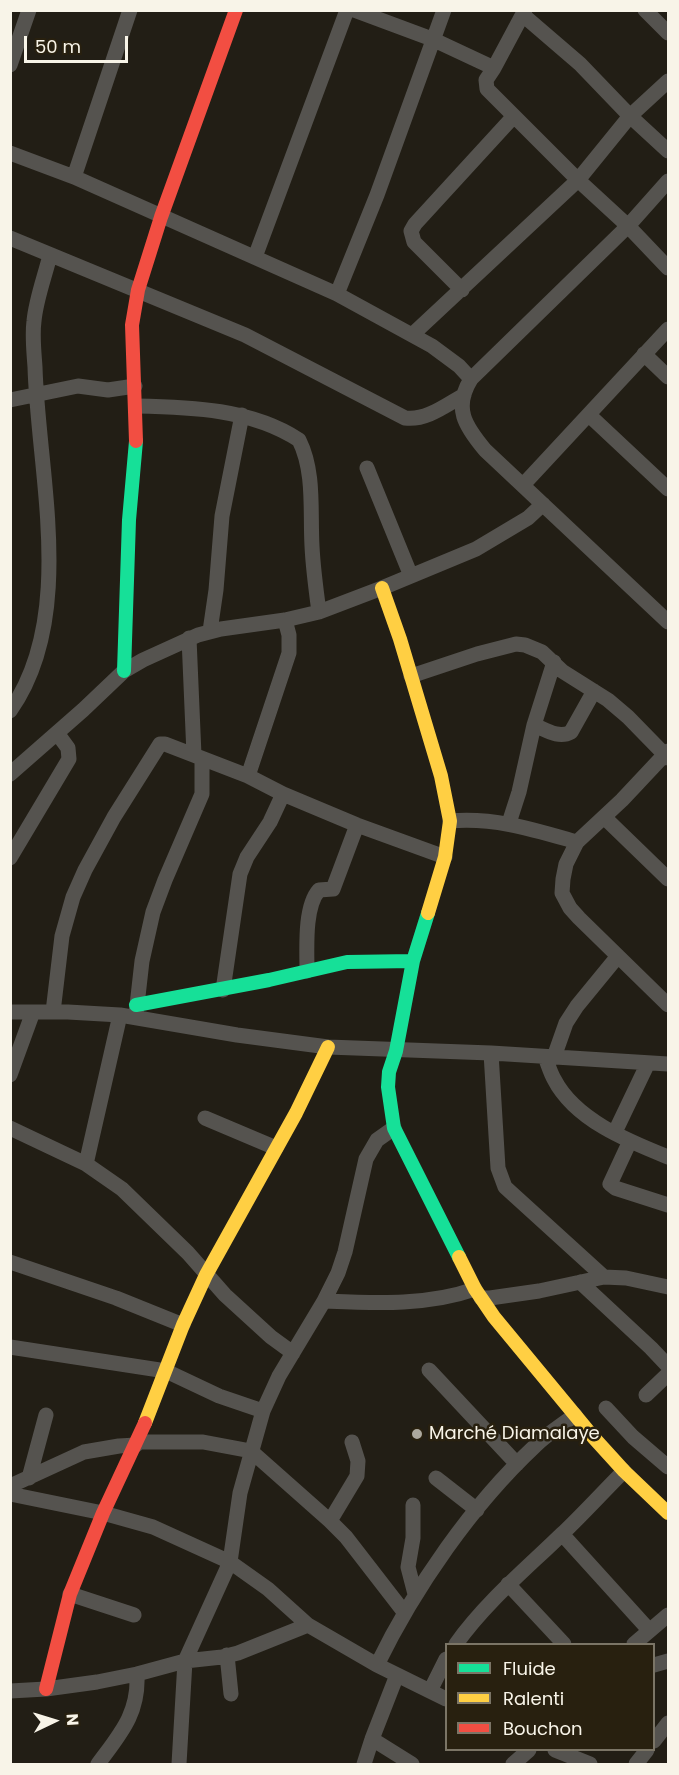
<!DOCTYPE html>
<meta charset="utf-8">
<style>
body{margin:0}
#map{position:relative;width:679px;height:1775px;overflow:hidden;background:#221e15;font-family:Poppins,sans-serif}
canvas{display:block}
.frame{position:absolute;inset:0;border:12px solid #f8f4e8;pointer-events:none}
.legend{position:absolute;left:445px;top:1643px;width:210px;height:108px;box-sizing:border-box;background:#28200f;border:2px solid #7b7566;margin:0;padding:8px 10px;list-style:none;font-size:18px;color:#f8f4e8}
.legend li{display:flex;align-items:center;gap:12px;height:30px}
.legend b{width:30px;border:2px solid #7b7566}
.north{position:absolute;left:24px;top:1691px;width:60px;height:60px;-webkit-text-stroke:4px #28200f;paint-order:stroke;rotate:86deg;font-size:16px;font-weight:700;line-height:24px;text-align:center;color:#f8f4e8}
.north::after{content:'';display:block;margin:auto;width:21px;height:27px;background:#f8f4e8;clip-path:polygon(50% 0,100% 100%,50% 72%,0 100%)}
.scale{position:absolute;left:24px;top:36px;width:104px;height:27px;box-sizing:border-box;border:3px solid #f8f4e8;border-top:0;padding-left:8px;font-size:18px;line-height:21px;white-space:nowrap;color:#f8f4e8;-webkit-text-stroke:4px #28200f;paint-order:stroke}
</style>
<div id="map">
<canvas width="679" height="1775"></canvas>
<div class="frame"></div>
<ul class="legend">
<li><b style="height:8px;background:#16e098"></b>Fluide</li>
<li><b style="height:8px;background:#ffcf43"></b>Ralenti</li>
<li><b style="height:8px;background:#f24e42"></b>Bouchon</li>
</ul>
<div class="north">N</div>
<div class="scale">50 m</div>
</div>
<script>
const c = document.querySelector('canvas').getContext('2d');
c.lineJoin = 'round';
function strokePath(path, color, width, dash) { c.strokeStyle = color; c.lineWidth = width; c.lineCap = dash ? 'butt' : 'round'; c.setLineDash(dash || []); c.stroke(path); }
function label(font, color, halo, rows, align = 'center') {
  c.font = font + ' Poppins,sans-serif'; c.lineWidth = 5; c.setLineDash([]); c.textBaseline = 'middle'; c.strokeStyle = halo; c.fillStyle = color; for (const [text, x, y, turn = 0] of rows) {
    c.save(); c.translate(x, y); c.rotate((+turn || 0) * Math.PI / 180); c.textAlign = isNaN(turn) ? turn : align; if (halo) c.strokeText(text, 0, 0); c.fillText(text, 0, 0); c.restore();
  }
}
const street = new Path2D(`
 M 354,10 L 432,39 L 494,68
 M 525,10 L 494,68 L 486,80 L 487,89 L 578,180 L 628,226 L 668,268
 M 645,10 L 668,33
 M 523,15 L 580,64 L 630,116 L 668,81
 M 10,65 L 29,10
 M 10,153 L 74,177 L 337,294 L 432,346 L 459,366 L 471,379
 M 74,177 L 130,10
 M 668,181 L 628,226 L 471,379 C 453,408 465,426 485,450 L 668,622
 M 10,238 L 245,335 L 405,418 C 426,421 446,405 464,395
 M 255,257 L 347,10
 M 462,290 L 414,242 L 411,231 L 415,224 L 514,116
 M 337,294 L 377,195 L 444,10
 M 413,334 L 578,180 L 630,116 L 668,151
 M 644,354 L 668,377
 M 10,400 L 78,386 L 108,390 L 135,386
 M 136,406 C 191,407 252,409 299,440 C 315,472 310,511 312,546 C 313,568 316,590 319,612
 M 589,415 L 668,489
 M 367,468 L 411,576
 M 523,485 L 668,329
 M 210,631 L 216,590 L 222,516 L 242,415
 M 189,638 L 194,755
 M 411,676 L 477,654 L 516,644 L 525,645 L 542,652 L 562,671 L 608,700 L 628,717 L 668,758
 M 10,711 C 77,616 38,474 35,367 C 34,352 32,336 34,321 C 36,299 45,276 50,255
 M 534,725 C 546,730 559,739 571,732 L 594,691
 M 668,751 L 622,800 L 577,842 L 566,864 L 563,879 L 562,893 L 570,908 L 579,918 L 668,1005
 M 10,774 L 83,710 L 124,671 L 143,660 L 198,635 L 221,629 L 285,620 L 319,612 L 382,588 L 476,549 L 528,518 L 543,504
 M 248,776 L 289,653 L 289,635 L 285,620
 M 604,817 L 668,879
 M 450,821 C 495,817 535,830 577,842
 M 509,823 L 519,792 L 534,725 L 554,662
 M 10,858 L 69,759 L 68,748 L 57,733
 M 307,971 C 307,949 304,907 319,890 L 333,889 L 357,825
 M 223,990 L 240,874 L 247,857 L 270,822 L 283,794
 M 10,1012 L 68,1012 L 120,1015 L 237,1035 L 328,1047 L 491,1053 L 668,1064
 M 53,1012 L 62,936 L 73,897 L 85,870 L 114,817 L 160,744 L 165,744 L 248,776 L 283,794 L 357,825 L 445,857
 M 136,1014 L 142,961 L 153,912 L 165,880 L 202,794 L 202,759
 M 491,1053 L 498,1168 L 505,1187 L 604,1277
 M 545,1057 C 548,1064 550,1072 554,1079 C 575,1120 628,1141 668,1157
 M 554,1057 L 566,1023 L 577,1006 L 618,956
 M 10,1075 L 33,1012
 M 205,1118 L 276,1148
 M 10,1128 L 86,1164 L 122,1189 L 188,1253 L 225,1295 L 271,1337 L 293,1353
 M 615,1132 L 648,1063
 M 630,1141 L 610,1184 L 615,1188 L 668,1205
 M 86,1164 L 120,1015
 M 10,1262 L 116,1298 L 183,1325
 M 580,1282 L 651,1348 L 668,1366
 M 481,1298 L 490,1298 L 539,1291 L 604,1277 L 626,1278 L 668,1287
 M 324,1301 C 374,1303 427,1306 475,1289
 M 10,1347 L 166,1371 L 219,1396 L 263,1411
 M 429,1370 L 517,1464
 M 646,1395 L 668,1374
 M 606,1408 L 633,1437 L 668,1467
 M 138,1442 L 203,1442 L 251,1451 L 330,1521 L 346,1537 L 404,1612
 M 29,1478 L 46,1415
 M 436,1478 L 477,1510
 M 10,1486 L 84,1452 L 119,1446 L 136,1445
 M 10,1494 L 103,1513 L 153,1527 L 230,1562 L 268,1589 L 308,1625 L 377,1665 L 446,1699
 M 413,1505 L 413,1538 L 408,1567 L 415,1594
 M 330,1521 L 357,1476 L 358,1461 L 352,1442
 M 562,1534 L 649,1630
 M 508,1584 L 564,1644
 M 70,1594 L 134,1615
 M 456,1644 C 486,1602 525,1570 562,1534 C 583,1514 603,1492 624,1471
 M 634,1644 L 668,1615
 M 227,1655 L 231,1694
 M 377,1665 C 415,1587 472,1505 535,1446 C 547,1434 562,1425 575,1415
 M 654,1665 L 668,1661
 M 10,1691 L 46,1689 L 97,1682 L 137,1674 L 185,1661 L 222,1657 L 238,1653 L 308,1625
 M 430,1691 L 446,1659
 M 372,1739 L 412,1764
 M 654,1741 L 668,1723
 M 555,1750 L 590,1764
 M 98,1764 C 120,1734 139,1714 137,1674
 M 179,1764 L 185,1661 L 230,1562 L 240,1493 L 263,1411 L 279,1376 L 324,1301 L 338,1273 L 345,1252 L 366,1159 L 377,1140 L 394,1128
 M 364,1764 L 372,1739 L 397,1675
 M 513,1764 L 529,1750
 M 636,1764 L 647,1750`);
const fast = new Path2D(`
 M 124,671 L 129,520 L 136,441
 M 413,961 L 396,1051 L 389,1072 L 388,1087 L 394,1128 L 459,1257
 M 136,1005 L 269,980 L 347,962 L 413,961 L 428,913`);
const slow = new Path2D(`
 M 382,588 L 400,639 L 441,776 L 450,821 L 445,857 L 428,913
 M 459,1257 L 475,1289 L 494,1317 L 594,1438 L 624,1471 L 668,1513
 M 145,1423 L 183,1325 L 206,1275 L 296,1113 L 328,1047`);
const jam = new Path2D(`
 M 136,441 L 132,325 L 138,290 L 161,217 L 236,10
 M 46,1689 L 70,1594 L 103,1513 L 145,1423`);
const markers = [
 [417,1434,6,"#ada99e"]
];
const poiNames = [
 ["Marché Diamalaye",429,1434]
];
strokePath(street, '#55534f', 15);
strokePath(fast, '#16e098', 14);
strokePath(slow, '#ffcf43', 14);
strokePath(jam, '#f24e42', 14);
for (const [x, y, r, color] of markers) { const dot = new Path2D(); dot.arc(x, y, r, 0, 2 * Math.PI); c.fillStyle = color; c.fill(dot); strokePath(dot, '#28200f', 2); }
label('18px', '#f8f4e8', '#28200f', poiNames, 'left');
</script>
